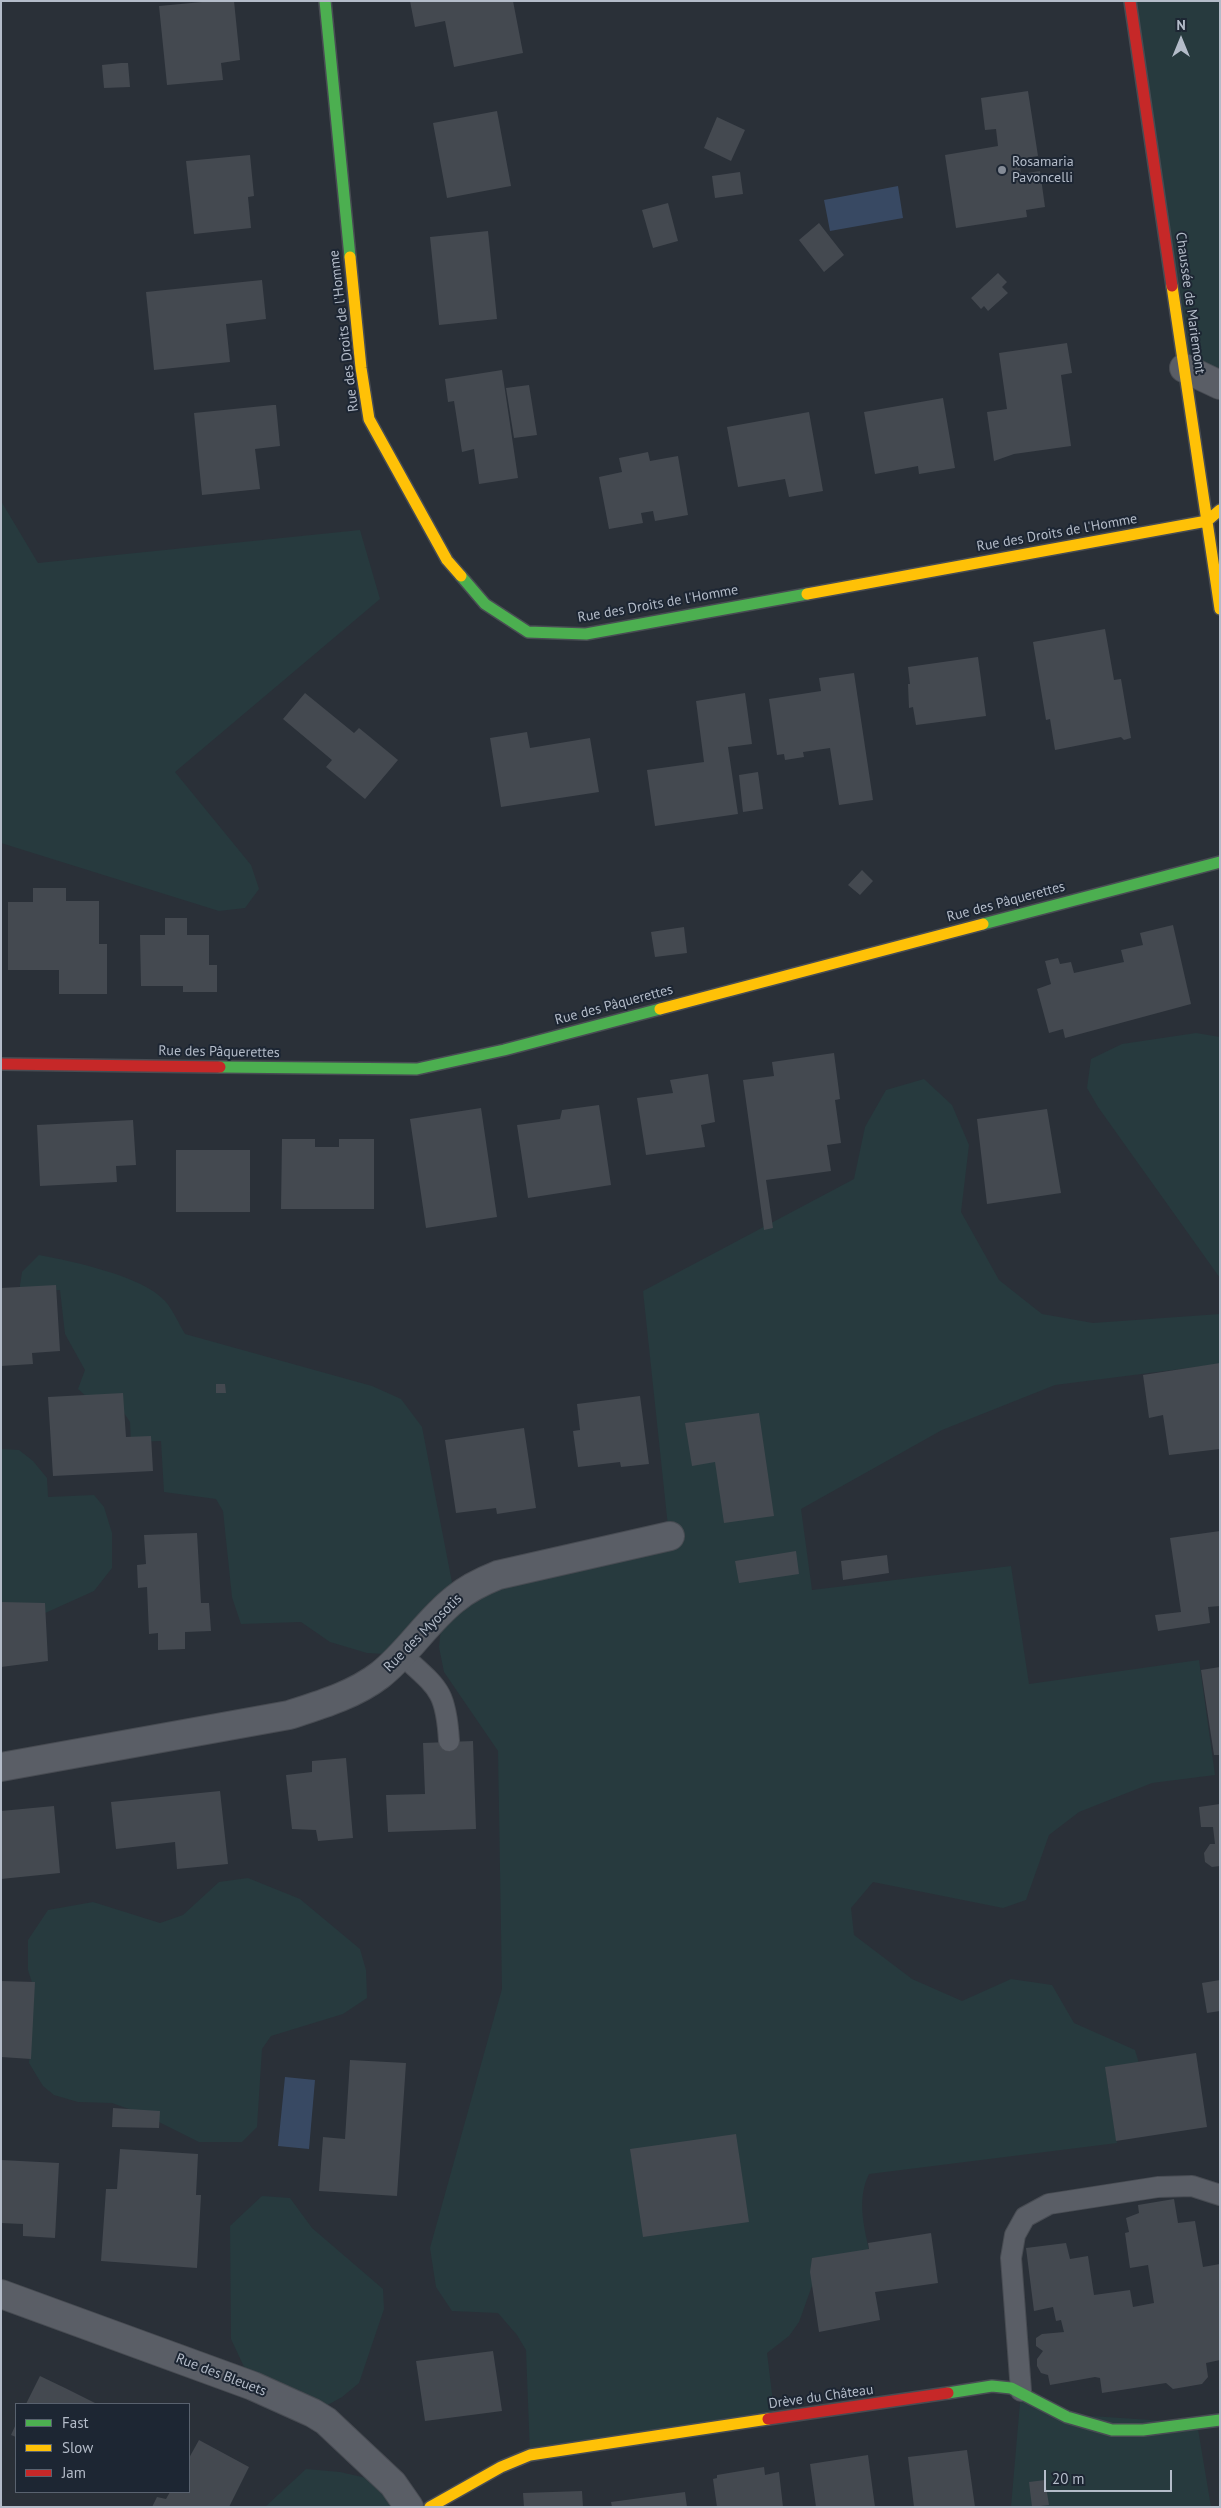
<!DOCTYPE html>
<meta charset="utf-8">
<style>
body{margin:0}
#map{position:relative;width:1221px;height:2508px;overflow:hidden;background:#2a3038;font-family:"PT Sans",sans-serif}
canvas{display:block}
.frame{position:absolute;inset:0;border:2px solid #b4bcc9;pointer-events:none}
.legend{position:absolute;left:15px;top:2403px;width:175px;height:90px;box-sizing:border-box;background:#1d2633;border:1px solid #59626f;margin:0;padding:6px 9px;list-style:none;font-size:15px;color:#b4bcc9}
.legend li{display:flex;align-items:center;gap:10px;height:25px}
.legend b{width:25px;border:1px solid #59626f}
.north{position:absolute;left:1156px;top:15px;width:50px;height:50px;-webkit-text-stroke:4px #1d2633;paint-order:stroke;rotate:0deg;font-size:14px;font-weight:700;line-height:20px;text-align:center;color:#b4bcc9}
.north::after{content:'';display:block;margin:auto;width:18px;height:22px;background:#b4bcc9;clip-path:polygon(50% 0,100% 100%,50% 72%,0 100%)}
.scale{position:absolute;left:1044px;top:2470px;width:128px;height:22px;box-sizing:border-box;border:2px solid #b4bcc9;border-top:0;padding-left:6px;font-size:15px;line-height:18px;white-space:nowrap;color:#b4bcc9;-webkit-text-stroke:4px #1d2633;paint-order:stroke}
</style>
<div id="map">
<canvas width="1221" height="2508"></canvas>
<div class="frame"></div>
<ul class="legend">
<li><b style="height:6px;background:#4caf50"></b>Fast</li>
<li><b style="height:6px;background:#ffc107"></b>Slow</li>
<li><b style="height:6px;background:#c62828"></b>Jam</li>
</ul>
<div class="north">N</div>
<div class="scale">20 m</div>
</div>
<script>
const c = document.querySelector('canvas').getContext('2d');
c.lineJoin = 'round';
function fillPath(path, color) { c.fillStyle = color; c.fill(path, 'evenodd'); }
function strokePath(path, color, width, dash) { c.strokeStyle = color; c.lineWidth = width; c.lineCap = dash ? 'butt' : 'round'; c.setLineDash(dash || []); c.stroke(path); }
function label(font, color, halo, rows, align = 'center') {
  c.font = font + ' "PT Sans",sans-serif'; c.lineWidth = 4; c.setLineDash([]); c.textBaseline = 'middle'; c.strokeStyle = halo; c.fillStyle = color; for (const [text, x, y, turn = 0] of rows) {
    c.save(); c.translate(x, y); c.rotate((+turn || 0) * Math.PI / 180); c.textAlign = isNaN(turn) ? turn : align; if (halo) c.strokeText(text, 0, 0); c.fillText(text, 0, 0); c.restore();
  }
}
const green = new Path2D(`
 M 1130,1 L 1220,1 L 1220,385 L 1184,368 Z
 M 1,501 L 38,563 L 360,530 L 380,599 L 175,772 L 251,865 L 259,889 L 245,908 L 219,911 L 1,843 Z
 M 1196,1033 L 1220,1037 L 1220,1278 L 1098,1107 L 1087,1088 L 1091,1059 L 1122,1044 Z
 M 924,1079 L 952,1105 L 969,1145 L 961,1212 L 999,1280 L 1042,1314 L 1093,1323 L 1220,1314 L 1220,1364 L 1055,1385 L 942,1430 L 801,1509 L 812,1590 L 1011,1566 L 1029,1684 L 1199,1660 L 1215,1775 L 1152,1783 L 1079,1812 L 1049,1835 L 1026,1900 L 1003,1908 L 873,1882 L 851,1908 L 854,1935 L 912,1979 L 962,2001 L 1011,1979 L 1052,1985 L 1074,2023 L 1135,2050 L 1140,2067 L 1106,2073 L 1117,2143 L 869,2174 C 855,2202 866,2234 872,2263 L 813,2283 L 799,2322 L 789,2336 L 767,2353 L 775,2418 L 530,2455 L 526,2350 L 517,2335 L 498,2313 L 452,2311 L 436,2287 L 430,2248 L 502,1989 L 498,1751 L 444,1672 L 439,1647 L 441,1628 L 402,1655 L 367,1653 L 330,1642 L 301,1622 L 241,1624 L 232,1597 L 223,1511 L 216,1499 L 164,1492 L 161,1441 L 131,1442 L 130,1422 L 114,1398 L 89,1399 L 78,1389 L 85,1370 L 65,1334 L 60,1290 L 19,1292 L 22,1272 L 39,1255 C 71,1261 143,1276 165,1301 C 173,1310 179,1324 185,1334 L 372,1386 L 401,1399 L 422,1427 L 455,1598 L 669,1536 L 643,1291 L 854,1179 L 865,1127 L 886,1090 Z
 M 1,1449 L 19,1450 L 33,1461 L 47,1478 L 48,1497 L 94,1495 L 104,1507 L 112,1533 L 112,1568 L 94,1591 L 43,1614 L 1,1616 Z
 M 248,1878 L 300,1899 L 360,1949 L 366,1970 L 367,1998 L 343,2014 L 271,2036 L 262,2049 L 257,2127 L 242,2142 L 199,2142 L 143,2114 L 112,2103 L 78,2102 L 54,2095 L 43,2086 L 29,2063 L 34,1989 L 28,1970 L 28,1940 L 48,1910 L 93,1902 L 160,1923 L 183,1915 L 219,1882 Z
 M 262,2196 L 290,2198 L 312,2228 L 383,2289 L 384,2309 L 359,2383 L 342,2397 L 313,2413 L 253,2386 L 231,2339 L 230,2226 Z
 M 1021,2391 L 1060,2414 L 1197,2423 L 1211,2507 L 1011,2507 Z
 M 306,2469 L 340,2472 L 393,2484 L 409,2507 L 265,2507 Z`);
const water = new Path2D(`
 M 898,186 L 903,218 L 830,231 L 824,200 Z
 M 285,2077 L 315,2080 L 309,2149 L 278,2146 Z`);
const building = new Path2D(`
 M 213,1 L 234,1 L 240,60 L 221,63 L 223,80 L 167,85 L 159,6 Z
 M 410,1 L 513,1 L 523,53 L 454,67 L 445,21 L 415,27 Z
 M 121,63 L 128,63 L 130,87 L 104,88 L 102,65 Z
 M 1028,91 L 1038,156 L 1019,159 L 1021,174 L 1040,171 L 1045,207 L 1026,210 L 1027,217 L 956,228 L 945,155 L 998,146 L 996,129 L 985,130 L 981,98 Z
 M 497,111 L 511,186 L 447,198 L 433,123 Z
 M 717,117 L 745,130 L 731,161 L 704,148 Z
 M 250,155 L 254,196 L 248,197 L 251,228 L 194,234 L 186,161 Z
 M 740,172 L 743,194 L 715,198 L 712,176 Z
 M 668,203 L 678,241 L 653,248 L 642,210 Z
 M 819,223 L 844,255 L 824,272 L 799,240 Z
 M 488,231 L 497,319 L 439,325 L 430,237 Z
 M 998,273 L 1007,282 L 1002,287 L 1008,293 L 988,311 L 984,306 L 981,309 L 971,298 Z
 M 262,280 L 266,319 L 226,324 L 230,362 L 154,370 L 146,292 Z
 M 1067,343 L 1072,373 L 1061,375 L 1071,446 L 1014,454 L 994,461 L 987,412 L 1007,409 L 999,353 Z
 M 502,370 L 518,478 L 479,484 L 474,449 L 462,452 L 454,401 L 448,402 L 445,379 Z
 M 529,385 L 537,435 L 514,438 L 506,388 Z
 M 943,398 L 955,468 L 919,474 L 918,466 L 875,474 L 864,412 Z
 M 273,405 L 276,405 L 280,446 L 255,449 L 260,489 L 202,495 L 194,413 Z
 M 809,412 L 823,491 L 789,497 L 785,479 L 738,487 L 727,427 Z
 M 648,452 L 650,461 L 678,456 L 688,515 L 655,521 L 653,511 L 641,513 L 643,523 L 609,529 L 599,477 L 622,472 L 619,458 Z
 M 1105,629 L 1114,680 L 1121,679 L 1131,738 L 1124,740 L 1121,737 L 1055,750 L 1050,719 L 1046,720 L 1033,642 Z
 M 978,657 L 986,716 L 916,725 L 913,707 L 909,708 L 908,684 L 910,684 L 908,667 Z
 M 854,673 L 873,800 L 839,805 L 830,748 L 803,752 L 804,757 L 785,760 L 784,754 L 777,755 L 769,699 L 821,691 L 819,678 Z
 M 305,693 L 354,733 L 359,728 L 398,760 L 365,799 L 326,767 L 332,760 L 283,719 Z
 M 745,693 L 752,744 L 728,747 L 738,814 L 655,826 L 647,770 L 704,762 L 696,701 Z
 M 527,732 L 530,748 L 590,738 L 599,792 L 501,807 L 490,738 Z
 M 758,772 L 763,809 L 743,812 L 739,775 Z
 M 862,870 L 873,881 L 860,895 L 848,885 Z
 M 33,888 L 66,888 L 66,901 L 99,901 L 99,944 L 107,944 L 107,994 L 59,994 L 59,970 L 8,970 L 8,902 L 33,902 Z
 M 165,918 L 187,918 L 187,935 L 209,935 L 209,965 L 217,965 L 217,992 L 183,992 L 183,986 L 141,986 L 140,935 L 165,935 Z
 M 1173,925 L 1191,1004 L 1065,1038 L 1063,1029 L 1049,1033 L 1037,989 L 1051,984 L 1045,961 L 1058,958 L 1060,964 L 1071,962 L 1074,973 L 1124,962 L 1121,950 L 1143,945 L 1140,933 Z
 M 684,927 L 687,953 L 655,957 L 651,932 Z
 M 834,1053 L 840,1099 L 835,1100 L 841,1143 L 827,1145 L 831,1171 L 766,1180 L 773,1228 L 764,1230 L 743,1080 L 774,1076 L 772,1062 Z
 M 708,1074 L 715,1122 L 701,1125 L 705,1147 L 646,1155 L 637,1098 L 673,1093 L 670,1080 Z
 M 599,1105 L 611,1185 L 528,1198 L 517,1125 L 560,1119 L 562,1110 Z
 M 481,1108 L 497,1217 L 426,1228 L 410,1119 Z
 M 1047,1109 L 1061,1193 L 987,1204 L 977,1119 Z
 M 133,1120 L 136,1165 L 116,1166 L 117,1182 L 40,1186 L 37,1125 Z
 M 282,1139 L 315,1139 L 315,1147 L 339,1147 L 339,1139 L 374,1139 L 374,1209 L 281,1209 Z
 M 176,1150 L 250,1150 L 250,1212 L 176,1212 Z
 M 56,1285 L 60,1351 L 32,1353 L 33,1364 L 1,1366 L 1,1288 Z
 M 1220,1363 L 1220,1449 L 1169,1455 L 1163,1415 L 1149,1418 L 1143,1375 Z
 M 216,1384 L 225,1384 L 226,1393 L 216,1393 Z
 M 123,1393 L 126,1437 L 151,1436 L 153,1471 L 53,1476 L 48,1397 Z
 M 640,1396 L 649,1464 L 621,1467 L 620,1462 L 578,1467 L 573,1431 L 580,1430 L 577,1404 Z
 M 759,1413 L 774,1516 L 724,1523 L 715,1462 L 692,1466 L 685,1423 Z
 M 524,1428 L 536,1508 L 497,1514 L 496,1508 L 456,1513 L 445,1440 Z
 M 1220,1531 L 1220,1606 L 1208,1607 L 1210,1623 L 1158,1631 L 1155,1615 L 1181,1612 L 1170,1538 Z
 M 197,1533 L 201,1603 L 209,1603 L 211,1631 L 185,1632 L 185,1649 L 158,1650 L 158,1633 L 149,1634 L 147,1587 L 138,1588 L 137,1565 L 146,1564 L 144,1535 Z
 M 796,1551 L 799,1574 L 739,1583 L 735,1561 Z
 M 887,1555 L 889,1573 L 843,1580 L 841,1561 Z
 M 1,1602 L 45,1603 L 48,1661 L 1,1667 Z
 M 1220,1667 L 1220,1755 L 1214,1755 L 1201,1670 Z
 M 473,1741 L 476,1829 L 388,1832 L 386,1795 L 425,1794 L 423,1743 Z
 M 346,1758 L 353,1838 L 318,1841 L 316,1830 L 292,1829 L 286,1775 L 312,1772 L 312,1761 Z
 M 220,1791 L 228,1864 L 177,1869 L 175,1842 L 116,1849 L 111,1802 Z
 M 1220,1804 L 1220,1866 L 1212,1867 L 1205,1862 L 1204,1853 L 1210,1844 L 1215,1844 L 1213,1827 L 1201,1827 L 1199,1807 Z
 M 54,1806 L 60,1873 L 1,1879 L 1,1811 Z
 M 1220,1980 L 1220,2011 L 1207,2013 L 1202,1983 Z
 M 1,1981 L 35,1982 L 31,2059 L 1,2057 Z
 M 1196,2053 L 1207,2127 L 1116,2141 L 1105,2067 Z
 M 350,2060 L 406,2063 L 397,2196 L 319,2191 L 323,2137 L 345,2139 Z
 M 113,2108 L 160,2111 L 159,2128 L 112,2127 Z
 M 736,2134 L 749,2222 L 643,2237 L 630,2149 Z
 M 120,2149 L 198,2154 L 196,2195 L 201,2195 L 197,2268 L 101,2261 L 106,2189 L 117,2189 Z
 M 1,2160 L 59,2163 L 55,2238 L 23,2236 L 23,2224 L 1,2223 Z
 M 1174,2199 L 1178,2223 L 1195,2221 L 1203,2267 L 1220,2264 L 1220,2360 L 1206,2363 L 1208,2377 L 1202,2384 L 1173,2389 L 1166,2383 L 1102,2393 L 1100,2378 L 1095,2377 L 1050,2385 L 1048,2375 L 1041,2373 L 1037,2366 L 1037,2359 L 1043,2351 L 1036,2346 L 1036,2338 L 1042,2334 L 1064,2332 L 1061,2320 L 1056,2321 L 1053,2307 L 1034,2311 L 1026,2248 L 1066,2243 L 1070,2259 L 1088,2256 L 1094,2295 L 1130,2290 L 1133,2307 L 1154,2303 L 1148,2265 L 1130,2268 L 1125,2233 L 1129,2232 L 1126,2218 L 1139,2213 L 1138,2205 Z
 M 931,2233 L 938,2283 L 875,2292 L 880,2320 L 819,2332 L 810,2272 L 812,2258 L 869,2249 L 868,2243 Z
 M 493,2351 L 502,2411 L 425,2421 L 416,2361 Z
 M 40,2376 L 65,2388 L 97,2404 L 26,2404 Z
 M 16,2424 L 16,2437 L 11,2435 Z
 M 199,2440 L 249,2467 L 229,2507 L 152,2507 L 157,2497 L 166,2499 L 170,2492 L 189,2492 L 189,2458 Z
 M 967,2450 L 975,2507 L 914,2507 L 908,2457 Z
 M 868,2455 L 875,2507 L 816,2507 L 810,2464 Z
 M 764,2467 L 765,2475 L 779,2472 L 783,2507 L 717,2507 L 713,2479 L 717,2478 L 717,2475 Z
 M 1045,2480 L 1049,2505 L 1032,2507 L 1029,2482 Z
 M 582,2491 L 583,2507 L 524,2507 L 523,2493 Z
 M 685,2492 L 687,2507 L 612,2507 L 611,2502 Z`);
const lane = new Path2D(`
 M 402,1655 C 438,1688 446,1690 449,1741
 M 1021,2391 L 1011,2258 L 1015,2235 L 1025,2217 L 1049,2204 L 1158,2187 L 1192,2186 L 1220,2195`);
const street = new Path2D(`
 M 1184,368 L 1220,385
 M 1,1767 L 289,1715 C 320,1705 354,1695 380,1675 C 408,1653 427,1621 455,1599 C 468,1588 483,1581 498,1575 L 670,1536
 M 1,2294 L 253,2386 L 313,2413 L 326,2421 L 393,2484 L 409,2507`);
const fast = new Path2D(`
 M 325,1 L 350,257
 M 461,576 L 485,604 L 528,632 L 586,634 L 807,594
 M 983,924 L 1220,862
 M 220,1067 L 417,1069 L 504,1050 L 660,1009
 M 948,2393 L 992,2386 L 1011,2388 L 1067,2417 L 1112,2430 L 1143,2430 L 1220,2420`);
const slow = new Path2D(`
 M 350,257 L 361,368 L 369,419 L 447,560 L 461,576
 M 1172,286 L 1220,609
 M 807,594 L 1207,521 L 1220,510
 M 660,1009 L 983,924
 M 430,2507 L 501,2467 L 530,2455 L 768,2419`);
const jam = new Path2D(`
 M 1130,1 L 1172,286
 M 1,1064 L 220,1067
 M 768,2419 L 948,2393`);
const markers = [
 [1002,170,5,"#848b96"]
];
const poiNames = [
 ["Rosamaria",1012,162],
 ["Pavoncelli",1012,178]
];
const streetNames = [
 ["Chaussée de Mariemont",1190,303,82],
 ["Rue des Droits de l'Homme",344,331,-97],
 ["Rue des Droits de l'Homme",1057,533,-10],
 ["Rue des Droits de l'Homme",658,604,-10],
 ["Rue des Pâquerettes",1006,902,-15],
 ["Rue des Pâquerettes",614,1005,-15],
 ["Rue des Pâquerettes",219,1052,1],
 ["Rue des Myosotis",423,1633,-45],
 ["Rue des Bleuets",221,2375,21],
 ["Drève du Château",821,2397,-8]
];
fillPath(green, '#273a3e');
fillPath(water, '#384963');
fillPath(building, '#444950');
strokePath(lane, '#484c53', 22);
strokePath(street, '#484c53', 30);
strokePath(fast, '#484c53', 14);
strokePath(slow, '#484c53', 14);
strokePath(jam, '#484c53', 14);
strokePath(lane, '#5a5e66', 20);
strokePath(street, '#5a5e66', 28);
strokePath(fast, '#4caf50', 11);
strokePath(slow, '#ffc107', 11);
strokePath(jam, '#c62828', 11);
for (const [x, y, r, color] of markers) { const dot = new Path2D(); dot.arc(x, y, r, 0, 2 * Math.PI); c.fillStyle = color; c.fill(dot); strokePath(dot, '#1d2633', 2); }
label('14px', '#b4bcc9', '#1d2633', poiNames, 'left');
label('14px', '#b4bcc9', '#1d2633', streetNames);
</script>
